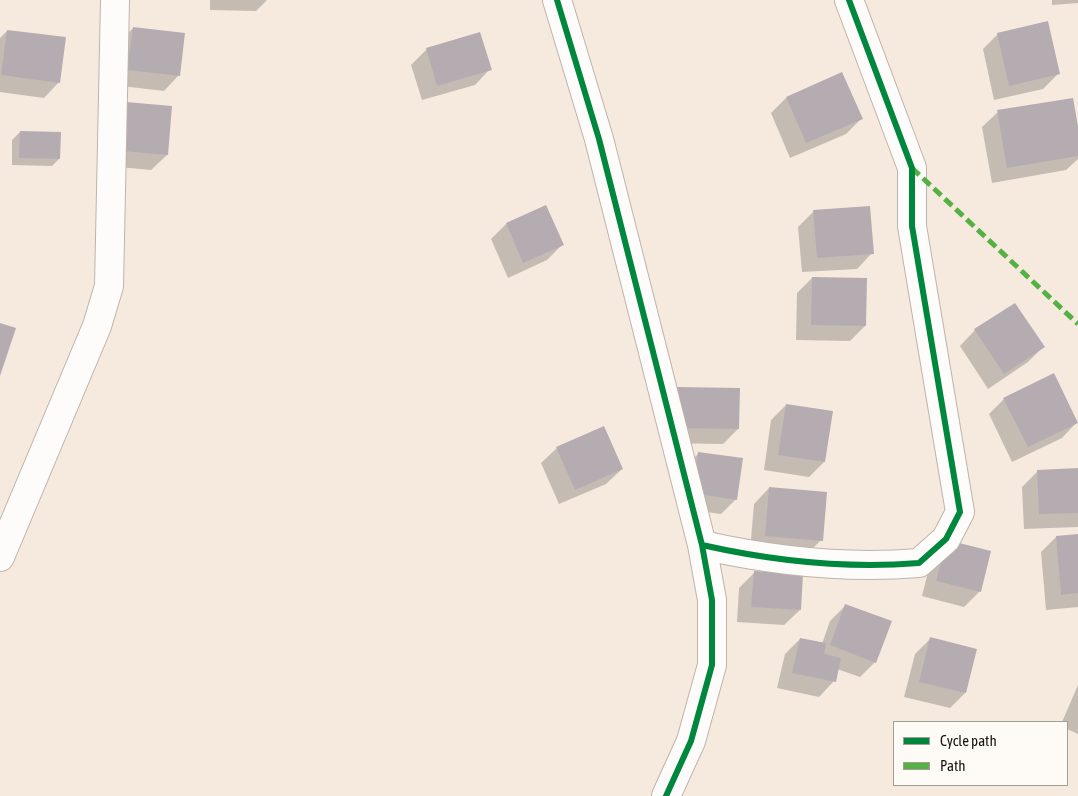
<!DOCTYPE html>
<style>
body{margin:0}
#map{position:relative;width:1078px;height:796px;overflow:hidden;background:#f6eadf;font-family:"Asap Condensed",sans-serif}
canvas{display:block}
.legend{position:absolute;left:893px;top:721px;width:175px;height:65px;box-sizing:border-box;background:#fefaf6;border:1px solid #a39d98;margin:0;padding:6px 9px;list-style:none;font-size:15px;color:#1a120c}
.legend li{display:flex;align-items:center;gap:10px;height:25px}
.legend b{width:25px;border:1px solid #a39d98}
</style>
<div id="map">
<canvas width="1078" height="796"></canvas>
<ul class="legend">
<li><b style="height:6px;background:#00873e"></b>Cycle path</li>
<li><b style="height:6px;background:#55b144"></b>Path</li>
</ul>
</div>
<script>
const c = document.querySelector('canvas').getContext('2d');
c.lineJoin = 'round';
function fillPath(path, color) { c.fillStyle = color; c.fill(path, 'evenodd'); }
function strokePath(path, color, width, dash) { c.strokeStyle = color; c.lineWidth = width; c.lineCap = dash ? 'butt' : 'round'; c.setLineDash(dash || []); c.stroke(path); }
const shadow = new Path2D(`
 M 210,0 L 267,0 L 256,11 L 210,10 Z
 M 1052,0 L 1078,0 L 1078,3 L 1052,5 Z
 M 133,28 L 179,75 L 164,91 L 113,85 L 118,44 Z
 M 7,31 L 59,82 L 44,98 L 0,92 L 0,38 Z
 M 998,34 L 1059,73 L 1043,89 L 994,100 L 983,49 Z
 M 427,49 L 490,69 L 475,85 L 422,100 L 411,65 Z
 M 786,98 L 861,119 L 846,134 L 790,158 L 771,113 Z
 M 171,107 L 167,155 L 151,170 L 107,166 Z
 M 998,112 L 1078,134 L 1078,159 L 1066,170 L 992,183 L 982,127 Z
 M 20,132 L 59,159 L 52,166 L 12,165 L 12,140 Z
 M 814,211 L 872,253 L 857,269 L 802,272 L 798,227 Z
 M 506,224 L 562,245 L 547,260 L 508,278 L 491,239 Z
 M 812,278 L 865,326 L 850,341 L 796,340 L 797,293 Z
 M 975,330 L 1043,347 L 1028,362 L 988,389 L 960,346 Z
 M 678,388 L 738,429 L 723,444 L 662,443 L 662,403 Z
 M 1004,399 L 1077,422 L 1062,438 L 1012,462 L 989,414 Z
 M 786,405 L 824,462 L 809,477 L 764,470 L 771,420 Z
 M 557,448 L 622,469 L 606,484 L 559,504 L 541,463 Z
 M 698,454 L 736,499 L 721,514 L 677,508 L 683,469 Z
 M 1078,470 L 1078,527 L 1024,529 L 1022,487 L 1038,471 Z
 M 769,488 L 821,540 L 806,555 L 750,551 L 754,504 Z
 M 1078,535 L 1078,607 L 1046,610 L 1041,552 L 1056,537 Z
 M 990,552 L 979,592 L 964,607 L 922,596 L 932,556 Z
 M 754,573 L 800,610 L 784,625 L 737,622 L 739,588 Z
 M 846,605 L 875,662 L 860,677 L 837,669 L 834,681 L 819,697 L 777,688 L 785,654 L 800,639 L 822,644 L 830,621 Z
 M 930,639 L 965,693 L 950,708 L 904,697 L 915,654 Z
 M 1078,685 L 1078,734 L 1067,729 L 1067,722 L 1062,722 Z`);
const building = new Path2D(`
 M 1048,21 L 1060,74 L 1009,86 L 997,33 Z
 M 133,27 L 185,33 L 180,76 L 127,70 Z
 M 7,30 L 66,37 L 60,83 L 1,75 Z
 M 480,32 L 492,70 L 437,86 L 426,48 Z
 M 842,72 L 863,119 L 806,143 L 786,97 Z
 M 1073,98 L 1078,126 L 1078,156 L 1007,168 L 997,110 Z
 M 126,102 L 172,106 L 168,155 L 122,151 Z
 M 20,131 L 61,132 L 60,159 L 19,158 Z
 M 546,205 L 564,245 L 523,263 L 506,223 Z
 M 870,206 L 874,254 L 817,258 L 813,210 Z
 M 812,277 L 867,278 L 866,326 L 811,325 Z
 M 1015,303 L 1045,347 L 1004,374 L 974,329 Z
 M 0,323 L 16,328 L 0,376 Z
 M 1054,373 L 1078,423 L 1028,447 L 1003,398 Z
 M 677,387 L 740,388 L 739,429 L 676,428 Z
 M 786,404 L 833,411 L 825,462 L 778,455 Z
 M 604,426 L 623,469 L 575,490 L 556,447 Z
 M 698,452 L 743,458 L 737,500 L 692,493 Z
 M 1078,468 L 1078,513 L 1039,514 L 1037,470 Z
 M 769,487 L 827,492 L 823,541 L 765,536 Z
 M 1078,534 L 1078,593 L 1061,595 L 1056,536 Z
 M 947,540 L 991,551 L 981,592 L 936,581 Z
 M 754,571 L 803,574 L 801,610 L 751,607 Z
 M 845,604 L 892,621 L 876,663 L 830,645 Z
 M 930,637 L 977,649 L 966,693 L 919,682 Z
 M 800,638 L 826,643 L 824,654 L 841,658 L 836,682 L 792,673 Z`);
const street = new Path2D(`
 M 557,0 L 599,139 L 702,545 L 712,600 L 712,665 L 691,741 L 666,796
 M 702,545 C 773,561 846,569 919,563 L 946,539 L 960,512 L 912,226 L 912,168 L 849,0
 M 0,557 L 97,326 L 109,286 L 115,0`);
const quiet = new Path2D(`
 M 912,168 L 1078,324`);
const cycleway = new Path2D(`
 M 557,0 L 599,139 L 702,545 L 712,600 L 712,665 L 691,741 L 666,796
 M 702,545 C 773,561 846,569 919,563 L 946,539 L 960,512 L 912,226 L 912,168 L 849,0`);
fillPath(shadow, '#0003');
fillPath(building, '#b5acb1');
strokePath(street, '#bdb4ab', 30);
strokePath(street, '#fefcfa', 28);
strokePath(quiet, '#55b144', 5, [10, 5]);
strokePath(cycleway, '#00873e', 6);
</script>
